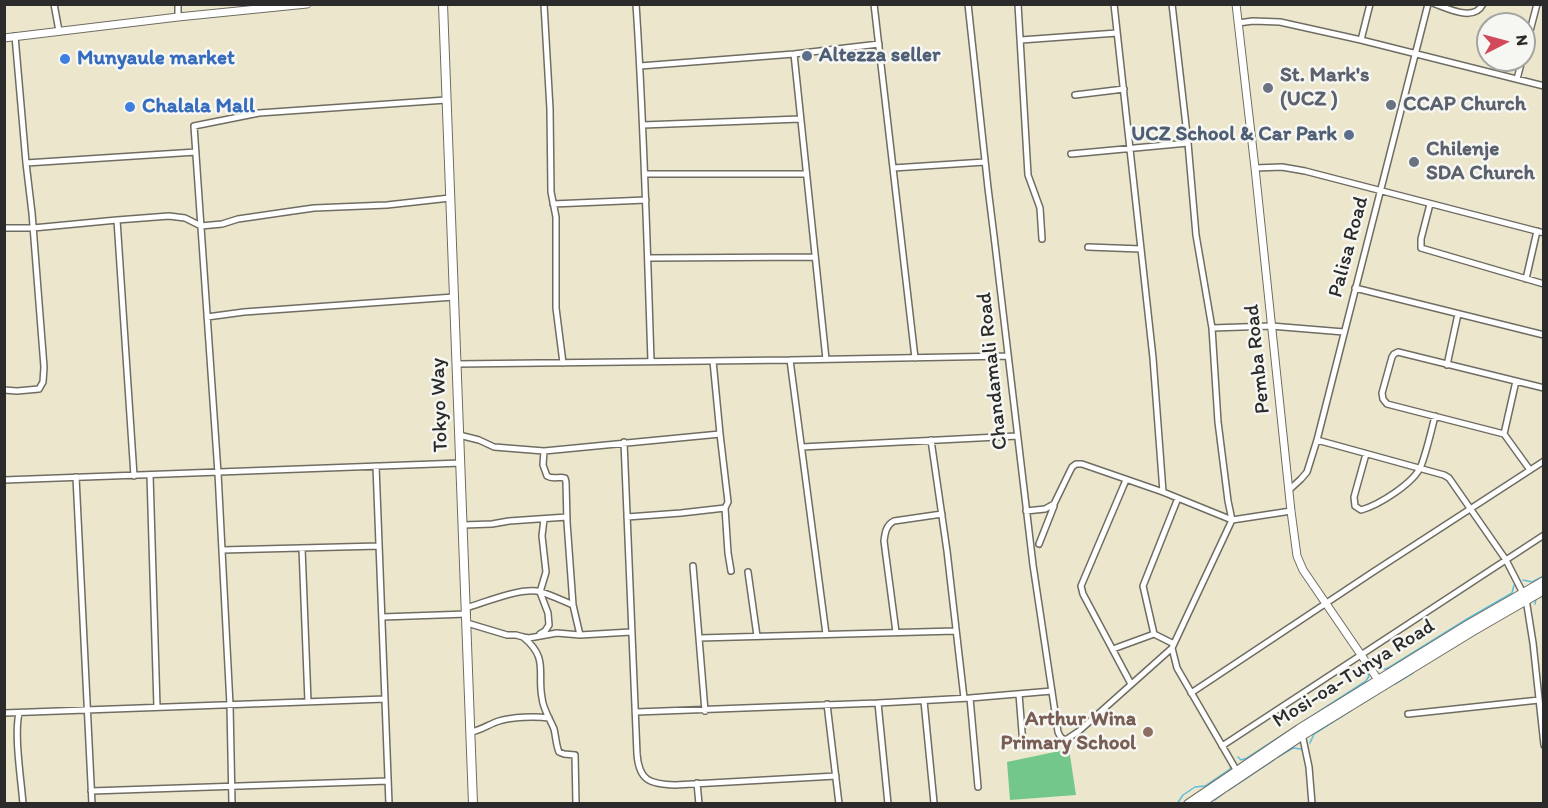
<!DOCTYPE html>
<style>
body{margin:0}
#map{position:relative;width:1548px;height:808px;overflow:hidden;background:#ece7cc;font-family:Itim,sans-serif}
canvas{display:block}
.frame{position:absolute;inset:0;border:6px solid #2b2b2b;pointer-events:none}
.north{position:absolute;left:1476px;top:12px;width:60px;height:60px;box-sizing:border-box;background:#f6f6f2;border:2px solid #a5a5a2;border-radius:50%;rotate:84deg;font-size:16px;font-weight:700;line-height:24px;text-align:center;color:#2b2b2b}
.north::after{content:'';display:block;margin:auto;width:21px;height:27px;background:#d1495b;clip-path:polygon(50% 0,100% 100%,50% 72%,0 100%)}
</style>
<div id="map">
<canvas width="1548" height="808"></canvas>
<div class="frame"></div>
<div class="north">N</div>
</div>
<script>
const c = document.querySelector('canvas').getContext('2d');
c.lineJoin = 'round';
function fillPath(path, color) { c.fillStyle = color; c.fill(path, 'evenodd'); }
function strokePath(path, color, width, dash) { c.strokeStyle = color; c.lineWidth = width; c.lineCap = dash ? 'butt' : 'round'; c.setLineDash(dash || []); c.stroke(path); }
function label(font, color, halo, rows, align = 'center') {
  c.font = font + ' Itim,sans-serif'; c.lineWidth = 5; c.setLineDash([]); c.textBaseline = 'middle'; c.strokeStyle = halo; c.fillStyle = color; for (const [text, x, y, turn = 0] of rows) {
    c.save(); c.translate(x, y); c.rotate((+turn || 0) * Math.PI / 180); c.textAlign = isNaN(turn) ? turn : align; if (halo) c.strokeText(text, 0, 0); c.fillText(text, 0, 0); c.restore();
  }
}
const green = new Path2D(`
 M 1069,749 L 1076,795 L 1010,800 L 1007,762 Z`);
const stream = new Path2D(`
 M 1523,580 L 1532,582 L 1544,576
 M 1535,604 L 1536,599 L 1544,595
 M 1373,664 L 1380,669 L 1386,669 L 1393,665 L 1467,619 L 1512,593 L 1514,585
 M 1395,684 L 1413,673
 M 1360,705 L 1387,688
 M 1310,743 L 1314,734 L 1352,710
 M 1238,757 L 1241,760 L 1247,758 L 1366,681 L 1369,676 L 1366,669
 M 1278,757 L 1293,748 L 1301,749
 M 1229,790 L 1274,760
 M 1215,800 L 1224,793
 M 1177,804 L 1183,795 L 1195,787 L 1205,786 L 1230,769 L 1231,766
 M 1209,804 L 1211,802`);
const minor = new Path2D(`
 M 54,4 L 59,31
 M 178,4 L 178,17
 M 544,4 L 550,109 L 551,192 L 556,217 L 556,308 L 563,363
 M 636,4 C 644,123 647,242 651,361
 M 874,4 L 915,358
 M 968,4 L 988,188 L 994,236 L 1033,565 L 1058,732 C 1060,737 1062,740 1067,739 L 1079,731 L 1172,648
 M 1018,4 L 1028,175 L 1040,208 L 1042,239
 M 1114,4 L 1153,358 L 1163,492
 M 1172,4 L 1188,143 L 1196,235 L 1212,328 L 1218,422 L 1228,501 L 1232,520
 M 1435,4 C 1449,9 1474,22 1483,4
 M 1238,23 L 1253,21 L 1280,22 L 1361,40 L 1544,86
 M 1021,40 L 1117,33
 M 1361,40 L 1370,4
 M 794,54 L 826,359
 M 1524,54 L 1537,4
 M 640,66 L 794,54 L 879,44
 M 1517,79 L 1522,60
 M 1075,95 L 1124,89
 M 643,125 L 800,119
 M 1071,154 L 1188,143
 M 26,163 L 196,152
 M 893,168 L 985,162
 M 1255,168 L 1282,167 L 1305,171 L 1544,233
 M 645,174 L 806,174
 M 553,204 L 646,200
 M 1430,204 L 1421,239 L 1421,248 L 1544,284
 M 117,220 L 169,216 L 185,218 L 201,226 L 222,224 L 238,219 L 286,212 L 314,208 L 387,205 L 450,198
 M 4,228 L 33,228 L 117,220 L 134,476
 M 1088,247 L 1141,249
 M 648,258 L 814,257
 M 1526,279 L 1537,231
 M 1355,288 L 1544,335
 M 207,317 L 244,312 L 454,297
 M 1212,328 L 1271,326 L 1344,332
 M 790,360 L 826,634
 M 457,364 L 790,360 L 1008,356
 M 1447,365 L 1458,314
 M 4,390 L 17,391 L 39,389 L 43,382 L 44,367 L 32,213 L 26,163 L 15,36
 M 1504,434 L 1516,381
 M 459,435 L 479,440 L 494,447 L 544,451 L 720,434 L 713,361
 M 931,440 L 947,551 L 964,698
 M 1317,440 L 1444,475 L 1449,478 L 1506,560 L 1526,599 L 1533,643 L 1544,745
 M 624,442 L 637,754 C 639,781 650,784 675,785 L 836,776
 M 802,447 L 1017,436
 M 544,451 L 543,465 L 547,476 C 553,480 559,476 565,478 L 566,482 L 567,522 L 573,605 L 580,635
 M 1366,454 L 1354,497 L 1355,506 L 1361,510 C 1379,505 1414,483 1421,466 C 1427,450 1431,432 1435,416
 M 376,466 L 389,804
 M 1530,470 L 1504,434 L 1387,404 L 1383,399 L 1382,393 L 1392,357 L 1394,354 L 1398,352 L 1544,388
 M 150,475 L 157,707
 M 76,477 L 92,804
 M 4,480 L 461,463
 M 1126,480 L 1081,586 L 1083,594 L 1131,684
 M 1289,490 L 1301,479 L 1307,472 L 1317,440 L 1428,4
 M 725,508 L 728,553 L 731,571
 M 1026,511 L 1045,509 L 1054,504 L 1072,467 L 1076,464 L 1082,464 L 1163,492 L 1232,520
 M 627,517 L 681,513 L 725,508 L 728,502 L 720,434
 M 463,525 L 492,524 L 509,521 L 567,517
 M 1039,544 L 1054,506
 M 302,548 L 308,702
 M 222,550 L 379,546
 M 693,566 L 699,638
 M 748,572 L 757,636
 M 466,608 C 486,602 516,589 537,591 C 546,593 564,601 573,605
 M 382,617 L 467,614
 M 467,623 L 507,635 L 516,635 L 523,637 L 529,638 L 557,633 L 580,635 L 631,632
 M 896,632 L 884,541 C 885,533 886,525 894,521 L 942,514
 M 540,634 L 545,631 L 549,625 L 548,613 L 540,592 L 546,572 L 542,536 L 544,519
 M 523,637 C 549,658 537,672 542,698 C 543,709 550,719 554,729 C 556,737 556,745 559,752 L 564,754 L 575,755 L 576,804
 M 1174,644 L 1154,634 L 1143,586 L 1178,498
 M 1113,649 L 1154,634
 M 1191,693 L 1373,572 L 1544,461
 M 1019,694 L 1023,745
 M 970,698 L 978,787
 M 924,701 L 934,803
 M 878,703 L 888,804
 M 827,704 L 839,804
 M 705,711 L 699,638 L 955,631
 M 636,712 L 878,703 L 970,698 L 1052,691
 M 4,713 L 385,699
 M 19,713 C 14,736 21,778 23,804
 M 1408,714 L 1539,700
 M 471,732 C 482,730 489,724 499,721 C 512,717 535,716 549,718
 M 1302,734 L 1309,767 L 1312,804
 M 1222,746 L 1544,535
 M 1238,773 L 1177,668 L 1172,648 L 1232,520 L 1291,511
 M 697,783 L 699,804
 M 91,791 L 388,781
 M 232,804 L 230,705 L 218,473 L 194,126 L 259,113 L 446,100`);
const tertiary = new Path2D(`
 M 1236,4 L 1255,168 L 1291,511 L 1297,556 L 1303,570 L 1381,684
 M 4,38 L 178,17 L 307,4`);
const secondary = new Path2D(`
 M 443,4 L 473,804
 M 1188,804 L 1299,729 L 1469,624 L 1544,581
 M 1200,804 L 1303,735 L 1473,631 L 1544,590`);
const markers = [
 [807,56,6,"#5c6f8a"],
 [65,59,6,"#3f7fe0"],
 [1268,88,6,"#6b7280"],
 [1391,105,6,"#6b7280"],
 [130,107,6,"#3f7fe0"],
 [1349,135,6,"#5c6f8a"],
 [1414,162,6,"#6b7280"],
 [1148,732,6,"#8d6e63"]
];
const serviceNames = [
 ["Altezza seller",819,56],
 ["UCZ School & Car Park",1337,135,"right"]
];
const shopNames = [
 ["Munyaule market",77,59],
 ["Chalala Mall",142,107]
];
const worshipNames = [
 ["St. Mark's",1280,76],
 ["(UCZ )",1280,100],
 ["CCAP Church",1403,105],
 ["Chilenje",1426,150],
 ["SDA Church",1426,174]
];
const streetNames = [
 ["Palisa Road",1349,247,-75],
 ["Pemba Road",1258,359,-96],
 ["Chandamali Road",993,371,-96],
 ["Tokyo Way",440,405,-92],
 ["Mosi-oa-Tunya Road",1354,674,-32]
];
const educationNames = [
 ["Arthur Wina",1136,720],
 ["Primary School",1136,744]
];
fillPath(green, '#74c78a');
strokePath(stream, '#5ebddd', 1.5);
strokePath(minor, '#6f6d63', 8);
strokePath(tertiary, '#6f6d63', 9);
strokePath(secondary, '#6f6d63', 10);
strokePath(minor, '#fff', 5);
strokePath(tertiary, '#fff', 7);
strokePath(secondary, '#fff', 8);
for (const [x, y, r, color] of markers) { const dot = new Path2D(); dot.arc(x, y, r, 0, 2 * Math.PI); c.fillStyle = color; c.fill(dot); strokePath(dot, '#f6f6f2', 2); }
label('bold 21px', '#4e5e75', '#f6f6f2', serviceNames, 'left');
label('bold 21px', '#366cbe', '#f6f6f2', shopNames, 'left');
label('bold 21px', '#5b616d', '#f6f6f2', worshipNames, 'left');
label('21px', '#2b2b2b', '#f6f6f2', streetNames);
label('bold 21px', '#785e54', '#f6f6f2', educationNames, 'right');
</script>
